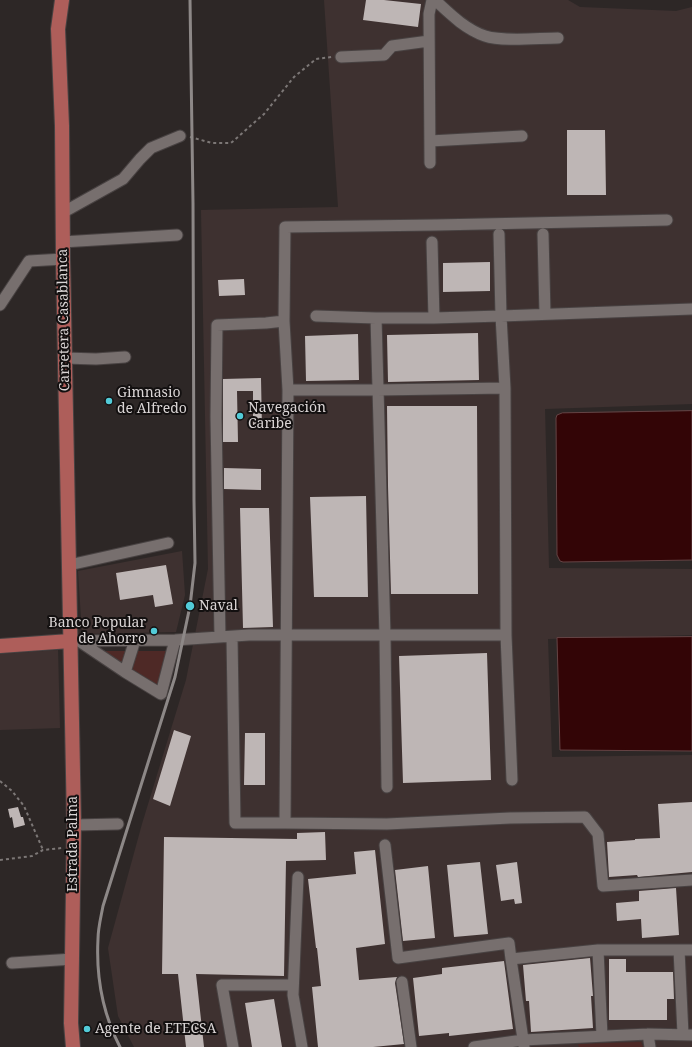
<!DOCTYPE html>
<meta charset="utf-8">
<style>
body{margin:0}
canvas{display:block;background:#2d2726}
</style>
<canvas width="692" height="1047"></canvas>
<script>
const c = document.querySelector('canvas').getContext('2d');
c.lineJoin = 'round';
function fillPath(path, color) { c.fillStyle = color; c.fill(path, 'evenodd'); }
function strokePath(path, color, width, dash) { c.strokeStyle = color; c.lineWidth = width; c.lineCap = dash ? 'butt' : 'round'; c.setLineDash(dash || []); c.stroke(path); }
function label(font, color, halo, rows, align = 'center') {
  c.font = font + ' "Noto Serif",serif'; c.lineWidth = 4; c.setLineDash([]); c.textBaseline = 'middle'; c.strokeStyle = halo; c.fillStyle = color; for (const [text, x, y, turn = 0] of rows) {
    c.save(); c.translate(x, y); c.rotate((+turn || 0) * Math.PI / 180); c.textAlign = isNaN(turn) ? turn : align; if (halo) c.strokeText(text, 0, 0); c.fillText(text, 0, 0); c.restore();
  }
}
const built = new Path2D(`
 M 324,0 L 568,0 L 580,7 L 676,11 L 692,7 L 692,404 L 545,409 L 549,568 L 692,569 L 692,635 L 548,639 L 552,757 L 692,755 L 692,1047 L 134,1047 L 118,1016 L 108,948 L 142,824 L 186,680 L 208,569 L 201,210 L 338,207 Z
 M 182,551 L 185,595 L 176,632 L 82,634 L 78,571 Z
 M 58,650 L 60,728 L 0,730 L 0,654 Z`);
const green = new Path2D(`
 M 101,651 L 167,651 L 158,685 Z
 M 641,1042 L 643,1047 L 579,1047 L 578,1044 Z`);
const water = new Path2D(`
 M 692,411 L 692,560 L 563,562 L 560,561 L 557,555 L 556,418 L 557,415 L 562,413 Z
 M 692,637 L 692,751 L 560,750 L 557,638 Z`);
const building = new Path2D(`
 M 366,0 L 384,0 L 421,4 L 418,27 L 363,20 Z
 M 567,130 L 605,130 L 606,195 L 567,195 Z
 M 490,262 L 490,291 L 443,292 L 443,263 Z
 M 244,279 L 245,295 L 219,296 L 218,280 Z
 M 478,333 L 479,380 L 388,382 L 387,335 Z
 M 358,334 L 359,380 L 306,381 L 305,336 Z
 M 261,378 L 262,429 L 253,429 L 253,391 L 237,391 L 238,442 L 223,442 L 223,379 Z
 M 387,406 L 477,406 L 478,594 L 391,594 L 388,486 Z
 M 224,468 L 261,469 L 261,490 L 224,489 Z
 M 366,496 L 368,597 L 314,597 L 310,497 Z
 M 240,508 L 269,508 L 273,627 L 243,628 Z
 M 166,565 L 173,604 L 155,607 L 153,595 L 120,600 L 116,573 Z
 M 487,653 L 491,780 L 403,783 L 399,656 Z
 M 174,730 L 191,736 L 170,806 L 153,799 Z
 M 245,733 L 265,733 L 265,785 L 244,785 Z
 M 692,802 L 692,872 L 638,877 L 637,875 L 609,877 L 607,842 L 635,840 L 635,839 L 660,838 L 658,804 Z
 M 18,807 L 21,817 L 23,817 L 25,825 L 14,828 L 12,817 L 10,818 L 8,809 Z
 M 325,832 L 326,860 L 286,861 L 284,976 L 196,974 L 204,1047 L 186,1047 L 178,974 L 162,974 L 164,837 L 297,839 L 297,833 Z
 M 375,850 L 385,944 L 356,948 L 359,980 L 397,977 L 395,983 L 404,1044 L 373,1047 L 318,1047 L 312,987 L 321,986 L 317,948 L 316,948 L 308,879 L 356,874 L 354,852 Z
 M 480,862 L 488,934 L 454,937 L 447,865 Z
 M 517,862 L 522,903 L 515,904 L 514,899 L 501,901 L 496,865 Z
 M 428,866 L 435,938 L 403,941 L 395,870 Z
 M 676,888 L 679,935 L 642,938 L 641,919 L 617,921 L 616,903 L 639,901 L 639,891 Z
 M 590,958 L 593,996 L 591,996 L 593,1028 L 531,1032 L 529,1001 L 526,1001 L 523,965 Z
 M 609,959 L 626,959 L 626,972 L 673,972 L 674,999 L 667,999 L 667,1020 L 609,1020 Z
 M 504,961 L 513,1029 L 449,1036 L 449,1033 L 419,1036 L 413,978 L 442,974 L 442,968 Z
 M 274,999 L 282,1047 L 252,1047 L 245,1003 Z`);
const path = new Path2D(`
 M 190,137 L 212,143 L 231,143 L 264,114 L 294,77 L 316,59 L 332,57
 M 0,781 L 12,791 L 24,806 L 43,850
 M 0,860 L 32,856 L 43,850 L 62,848`);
const minor = new Path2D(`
 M 435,0 C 450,14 465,29 485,36 C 502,42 539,38 558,38
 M 341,57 L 384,55 L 392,46 L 429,41
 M 430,141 L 522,136
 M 430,163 L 429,14 L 432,0
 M 62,213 L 123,179 L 140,159 L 151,148 L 180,136
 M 499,234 L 501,316 L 692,309
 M 543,234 L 545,314
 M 62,242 L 177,235
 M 0,305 L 29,261 L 63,259
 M 316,316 L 376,318 L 434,318 L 432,242
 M 376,318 L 385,635 L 387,787
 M 434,318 L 501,316 L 505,388 L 506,635 L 512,780
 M 284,321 L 288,390 L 285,823 L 387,824 L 510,818 L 585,817 L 598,834 L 603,886 L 692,880
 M 65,358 L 96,359 L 125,357
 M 288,390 L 377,390 L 505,388
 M 69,565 L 168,543
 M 220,637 L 216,417 L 217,325 L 266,323 L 284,321 L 285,227 L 436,225 L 667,220
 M 232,637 L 235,823 L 285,823
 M 70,641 L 175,640 L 249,635 L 506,635
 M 79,641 L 125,672 L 161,694 L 175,640
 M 125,672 L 135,640
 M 74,825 L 118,824
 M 385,845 L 398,958 L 509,943 L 511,959
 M 298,877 L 293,995 L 302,1047
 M 679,950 L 683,1034
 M 12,963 L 73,959
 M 402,982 L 411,1047
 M 648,1034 L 650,1047
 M 602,1036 L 598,950 L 692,950
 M 524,1046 L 511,959 L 598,950
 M 233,1047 L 222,985 L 293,985
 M 474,1047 L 523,1040 L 648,1034 L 692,1035`);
const major = new Path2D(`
 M 62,0 L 58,29 L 62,126 L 63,259 L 74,825 L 71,1023 L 73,1047
 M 0,646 L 70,641`);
const rail = new Path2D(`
 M 120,1047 C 103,1014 96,976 98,939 C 98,928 101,917 103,906 L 175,677 L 190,606 L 195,563 L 194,501 L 193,203 L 190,0`);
const markers = [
 [109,401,4,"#52cbd8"],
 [240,416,4,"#52cbd8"],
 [190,606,5,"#52cbd8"],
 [154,631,4,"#52cbd8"],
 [87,1029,4,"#52cbd8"]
];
const streetNames = [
 ["Carretera Casablanca",64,320,-91],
 ["Estrada Palma",73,844,-90]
];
const poiNames = [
 ["Gimnasio",117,393],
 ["de Alfredo",117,409],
 ["Navegación",248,408],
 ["Caribe",248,424],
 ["Naval",199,606],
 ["Banco Popular",146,623,"right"],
 ["de Ahorro",146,639,"right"],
 ["Agente de ETECSA",95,1029]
];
fillPath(built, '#3e3130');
fillPath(green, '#4e2926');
fillPath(water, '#330506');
strokePath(water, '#654344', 1);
fillPath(building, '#beb6b5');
strokePath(minor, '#484242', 13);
strokePath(major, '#484242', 16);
strokePath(path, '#7c7776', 2, [3, 3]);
strokePath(minor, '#776f6e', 11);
strokePath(major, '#ae5e5a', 14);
strokePath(rail, '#8d8887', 3);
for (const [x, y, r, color] of markers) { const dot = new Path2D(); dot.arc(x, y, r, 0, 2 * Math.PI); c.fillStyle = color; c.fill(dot); strokePath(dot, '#131010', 1.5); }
label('14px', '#dad5d5', '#131010', streetNames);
label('14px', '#dad5d5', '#131010', poiNames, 'left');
</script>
